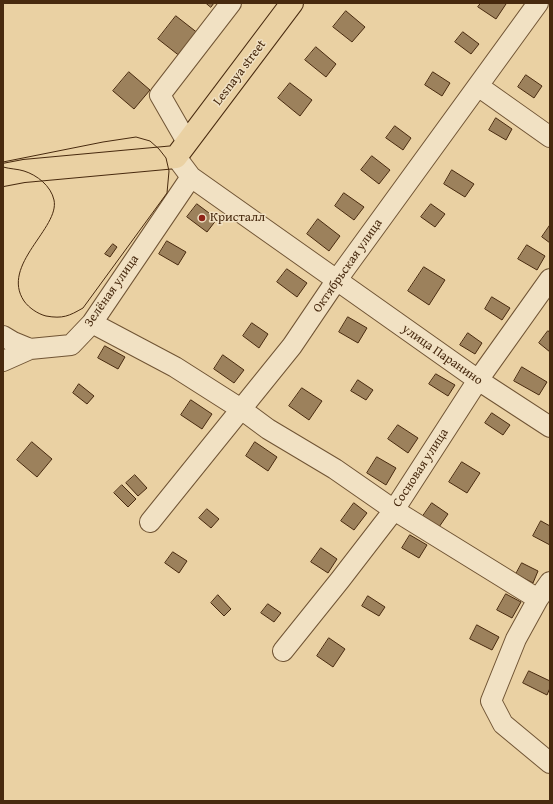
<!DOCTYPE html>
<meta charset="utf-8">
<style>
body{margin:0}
#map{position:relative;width:553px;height:804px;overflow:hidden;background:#ead1a3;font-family:"Gentium Book Plus",serif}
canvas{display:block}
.frame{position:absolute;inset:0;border:4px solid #482a0f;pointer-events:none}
</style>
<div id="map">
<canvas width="553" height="804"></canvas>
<div class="frame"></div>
</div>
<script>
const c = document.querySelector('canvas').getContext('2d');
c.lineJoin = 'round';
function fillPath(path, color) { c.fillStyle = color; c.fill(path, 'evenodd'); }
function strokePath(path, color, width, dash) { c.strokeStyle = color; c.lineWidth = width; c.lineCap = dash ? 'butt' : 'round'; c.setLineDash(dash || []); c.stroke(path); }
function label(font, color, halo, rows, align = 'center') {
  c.font = font + ' "Gentium Book Plus",serif'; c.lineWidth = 3; c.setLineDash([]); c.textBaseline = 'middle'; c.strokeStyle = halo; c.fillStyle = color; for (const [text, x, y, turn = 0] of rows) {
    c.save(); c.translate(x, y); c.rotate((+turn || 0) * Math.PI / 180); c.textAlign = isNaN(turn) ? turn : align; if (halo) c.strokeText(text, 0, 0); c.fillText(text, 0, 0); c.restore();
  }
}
const building = new Path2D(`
 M 206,3 L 214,3 L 211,7 Z
 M 481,3 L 504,3 L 506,4 L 496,19 L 478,7 Z
 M 346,11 L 365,27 L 352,42 L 333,27 Z
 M 176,16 L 199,34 L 181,57 L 158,39 Z
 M 463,32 L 479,44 L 471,54 L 455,42 Z
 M 316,47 L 336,64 L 326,77 L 305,60 Z
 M 129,72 L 150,90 L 134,109 L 113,91 Z
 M 433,72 L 450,83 L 442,96 L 425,85 Z
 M 526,75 L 542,86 L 534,98 L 518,87 Z
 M 290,83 L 312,100 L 300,116 L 278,98 Z
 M 496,118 L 512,129 L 506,140 L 489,130 Z
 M 395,126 L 411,138 L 403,150 L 386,138 Z
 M 372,156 L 390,170 L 379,184 L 361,170 Z
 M 452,170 L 474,184 L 465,197 L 444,184 Z
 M 344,193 L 364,207 L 354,220 L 335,206 Z
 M 197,204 L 217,219 L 207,232 L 187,217 Z
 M 431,204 L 445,214 L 435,227 L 421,217 Z
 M 318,219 L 340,236 L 329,251 L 307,234 Z
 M 550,225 L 550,243 L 542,237 Z
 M 167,241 L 186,252 L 178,265 L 159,254 Z
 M 113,244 L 117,247 L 110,257 L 105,254 Z
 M 527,245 L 545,256 L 537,270 L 518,259 Z
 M 424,267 L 445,280 L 429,305 L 408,291 Z
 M 287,269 L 307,283 L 297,297 L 277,282 Z
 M 492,297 L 510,308 L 502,320 L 485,309 Z
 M 348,317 L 367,328 L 358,343 L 339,332 Z
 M 252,323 L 268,334 L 259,348 L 243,336 Z
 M 548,331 L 550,332 L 550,352 L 539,343 Z
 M 468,333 L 482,343 L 475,354 L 460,345 Z
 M 105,346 L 125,357 L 118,369 L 98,358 Z
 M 223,355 L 244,370 L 234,383 L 214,369 Z
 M 522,367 L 547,382 L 539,395 L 514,381 Z
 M 436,374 L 455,385 L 448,396 L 429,384 Z
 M 358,380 L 373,390 L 366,400 L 351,391 Z
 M 79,384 L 94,396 L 87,404 L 73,393 Z
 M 302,388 L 322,401 L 309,420 L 289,406 Z
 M 191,400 L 212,414 L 202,429 L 181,415 Z
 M 492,413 L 510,425 L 503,435 L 485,423 Z
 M 398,425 L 418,438 L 408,453 L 388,439 Z
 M 32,442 L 52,459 L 37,477 L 17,460 Z
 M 255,442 L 277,457 L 268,471 L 246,456 Z
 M 377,457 L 396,468 L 386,485 L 367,473 Z
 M 462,462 L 480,473 L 467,493 L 449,482 Z
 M 135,475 L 147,488 L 138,496 L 126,483 Z
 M 122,485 L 136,499 L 128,507 L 114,493 Z
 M 354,503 L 367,513 L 354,530 L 341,521 Z
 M 432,503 L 448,514 L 439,527 L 423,516 Z
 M 207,509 L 219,519 L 211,528 L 199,518 Z
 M 541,521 L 550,526 L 550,545 L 533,536 Z
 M 410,535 L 427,545 L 419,558 L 402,548 Z
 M 321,548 L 337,559 L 328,573 L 311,562 Z
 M 173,552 L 187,561 L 179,573 L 165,563 Z
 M 522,563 L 538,571 L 533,583 L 516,574 Z
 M 506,594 L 521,602 L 512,618 L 497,610 Z
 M 218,595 L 231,609 L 224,616 L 211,603 Z
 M 368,596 L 385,607 L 379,616 L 362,606 Z
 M 268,604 L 281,613 L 274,622 L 261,613 Z
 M 477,625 L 499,637 L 492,650 L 470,639 Z
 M 329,638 L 345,649 L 333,667 L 317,656 Z
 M 529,671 L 550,681 L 550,688 L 547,695 L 523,683 Z`);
const minor = new Path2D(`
 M 478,86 L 550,137
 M 187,142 L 160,95 L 231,3
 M 176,157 L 191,177 L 478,380 L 550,427
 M 92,323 L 175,367 L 241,409 L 268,429 L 335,469 L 394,510 L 538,599
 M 3,336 L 13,342 L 30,349 L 71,345 L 92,323 L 191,177
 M 3,361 L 30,349
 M 150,522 L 292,346 L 336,281 L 538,3
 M 550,582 L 538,599 L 516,639 L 491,701 L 503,724 L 550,763
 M 283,651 L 340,580 L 394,510 L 478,380 L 550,279`);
const major = new Path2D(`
 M 3,175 L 24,171 L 176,157 L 292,3`);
const tram = new Path2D(`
 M 3,162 L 103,142 L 136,137 L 150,141 L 159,149 L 166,158 L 169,171 L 167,193 L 83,308 C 69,316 63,319 46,316 C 38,314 29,308 24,301 C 0,265 60,228 54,200 C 51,186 37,175 24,171 C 18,169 10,169 3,167`);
const markers = [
 [202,218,4,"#8f2418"]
];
const streetNames = [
 ["Lesnaya street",240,73,-53],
 ["Октябрьская улица",348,266,-55],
 ["Зелёная улица",112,291,-55],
 ["улица Паранино",442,355,35],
 ["Сосновая улица",421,468,-57]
];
const poiNames = [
 ["Кристалл",210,218]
];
fillPath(building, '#9c815c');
strokePath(building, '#482a0f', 1);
strokePath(minor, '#705434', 22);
strokePath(major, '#482a0f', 24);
strokePath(minor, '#f1e1c3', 20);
strokePath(major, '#ead1a3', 22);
strokePath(tram, '#482a0f', 1);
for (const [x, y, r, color] of markers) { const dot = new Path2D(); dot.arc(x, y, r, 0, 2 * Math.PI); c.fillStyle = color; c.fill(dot); strokePath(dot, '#f1e1c3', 1.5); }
label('13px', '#482a0f', '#f1e1c3', streetNames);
label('13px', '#482a0f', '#f1e1c3', poiNames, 'left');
</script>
